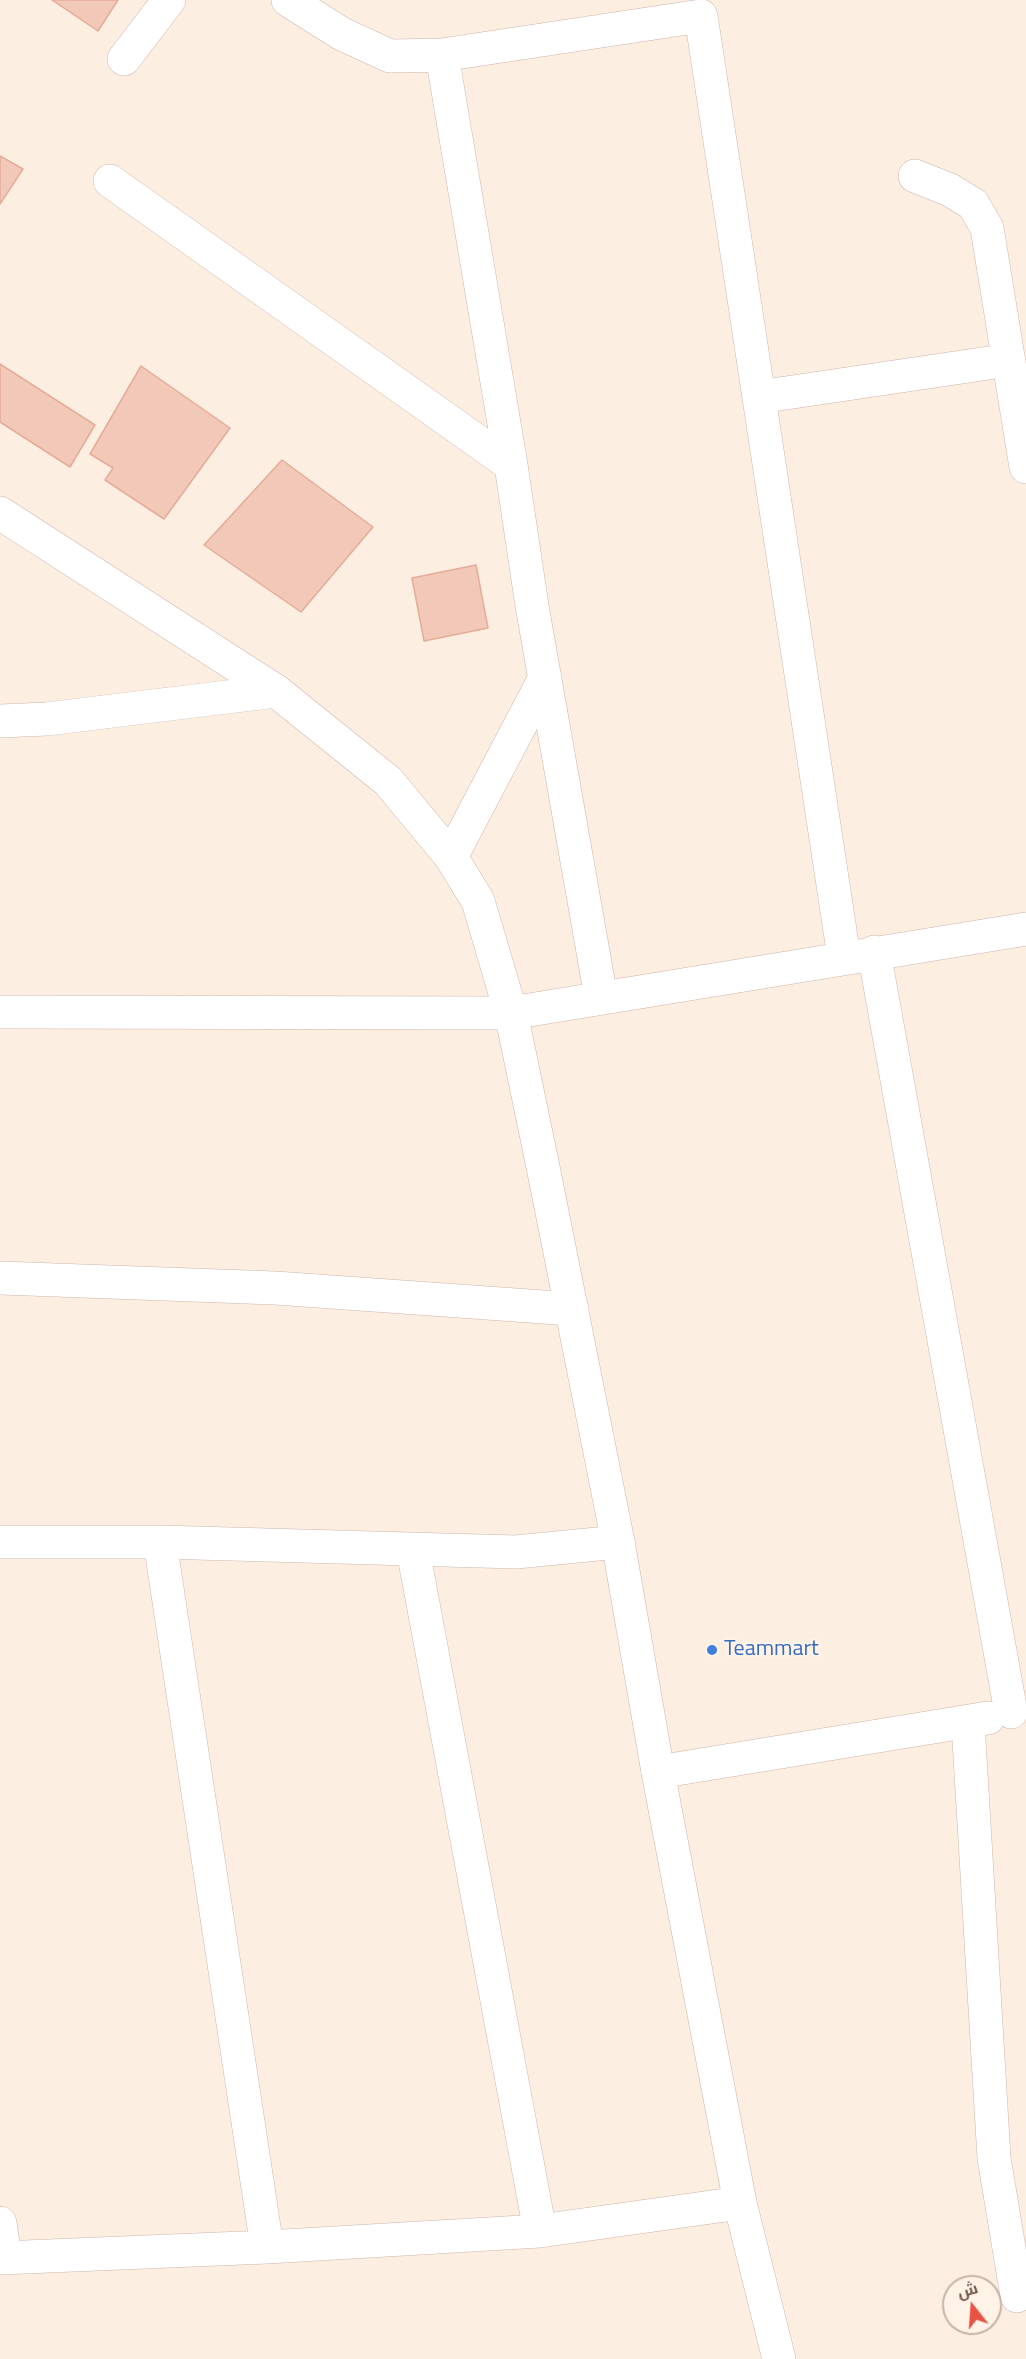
<!DOCTYPE html>
<meta charset="utf-8">
<style>
body{margin:0}
#map{position:relative;width:1026px;height:2359px;overflow:hidden;background:#fceee1;font-family:"Titillium Web",Cairo,sans-serif}
canvas{display:block}
.north{position:absolute;left:942px;top:2275px;width:60px;height:60px;box-sizing:border-box;background:#fff3e7;border:2px solid #c7b3a7;border-radius:50%;rotate:343deg;font-size:16px;font-weight:700;line-height:24px;text-align:center;color:#745248}
.north::after{content:'';display:block;margin:auto;width:21px;height:27px;background:#e85444;clip-path:polygon(50% 0,100% 100%,50% 72%,0 100%)}
</style>
<div id="map">
<canvas width="1026" height="2359"></canvas>
<div class="north">ش</div>
</div>
<script>
const c = document.querySelector('canvas').getContext('2d');
c.lineJoin = 'round';
function fillPath(path, color) { c.fillStyle = color; c.fill(path, 'evenodd'); }
function strokePath(path, color, width, dash) { c.strokeStyle = color; c.lineWidth = width; c.lineCap = dash ? 'butt' : 'round'; c.setLineDash(dash || []); c.stroke(path); }
function label(font, color, halo, rows, align = 'center') {
  c.font = font + ' "Titillium Web",sans-serif'; c.lineWidth = 5; c.setLineDash([]); c.textBaseline = 'middle'; c.strokeStyle = halo; c.fillStyle = color; for (const [text, x, y, turn = 0] of rows) {
    c.save(); c.translate(x, y); c.rotate((+turn || 0) * Math.PI / 180); c.textAlign = isNaN(turn) ? turn : align; if (halo) c.strokeText(text, 0, 0); c.fillText(text, 0, 0); c.restore();
  }
}
const building = new Path2D(`
 M 52,0 L 118,0 L 98,31 Z
 M 0,156 L 23,169 L 0,204 Z
 M 0,364 L 95,425 L 70,467 L 0,422 Z
 M 141,366 L 230,428 L 164,519 L 105,480 L 113,468 L 90,454 Z
 M 282,460 L 373,527 L 301,612 L 204,545 Z
 M 476,565 L 488,628 L 424,641 L 412,578 Z`);
const minor = new Path2D(`
 M 288,0 L 342,34 L 390,56 L 442,55 L 701,16 L 844,957
 M 442,55 L 511,465 L 532,606 L 601,997
 M 124,59 L 169,0
 M 915,176 L 950,190 L 973,204 L 987,228 L 1026,467
 M 110,181 L 511,465
 M 759,397 L 1009,360
 M 0,721 L 47,719 L 276,691
 M 451,857 L 545,678
 M 874,952 L 1011,1712
 M 0,1012 L 511,1013 L 1026,929
 M 0,1278 L 275,1288 L 572,1309
 M 0,1542 L 160,1542 L 516,1552 L 618,1542
 M 160,1542 L 267,2247
 M 413,1550 L 540,2231
 M 968,1723 L 994,2158 L 1017,2296
 M 658,1772 L 988,1718
 M 0,2223 L 5,2258
 M 0,2258 L 267,2247 L 540,2231 L 740,2203`);
const tertiary = new Path2D(`
 M 0,513 L 276,691 L 388,781 L 451,857 L 478,901 L 511,1013 L 543,1167 L 618,1542 L 658,1772 L 740,2203 L 779,2359`);
const markers = [
 [712,1650,6,"#3f7fe0"]
];
const shopNames = [
 ["Teammart",724,1650]
];
fillPath(building, '#f2c8b8');
strokePath(building, '#e5ac99', 1.5);
strokePath(minor, '#cfb6ab', 34);
strokePath(tertiary, '#cfb6ab', 34);
strokePath(minor, '#fff', 33);
strokePath(tertiary, '#fff', 33);
for (const [x, y, r, color] of markers) { const dot = new Path2D(); dot.arc(x, y, r, 0, 2 * Math.PI); c.fillStyle = color; c.fill(dot); strokePath(dot, '#fff3e7', 2); }
label('22px', '#366cbe', '#fff3e7', shopNames, 'left');
</script>
